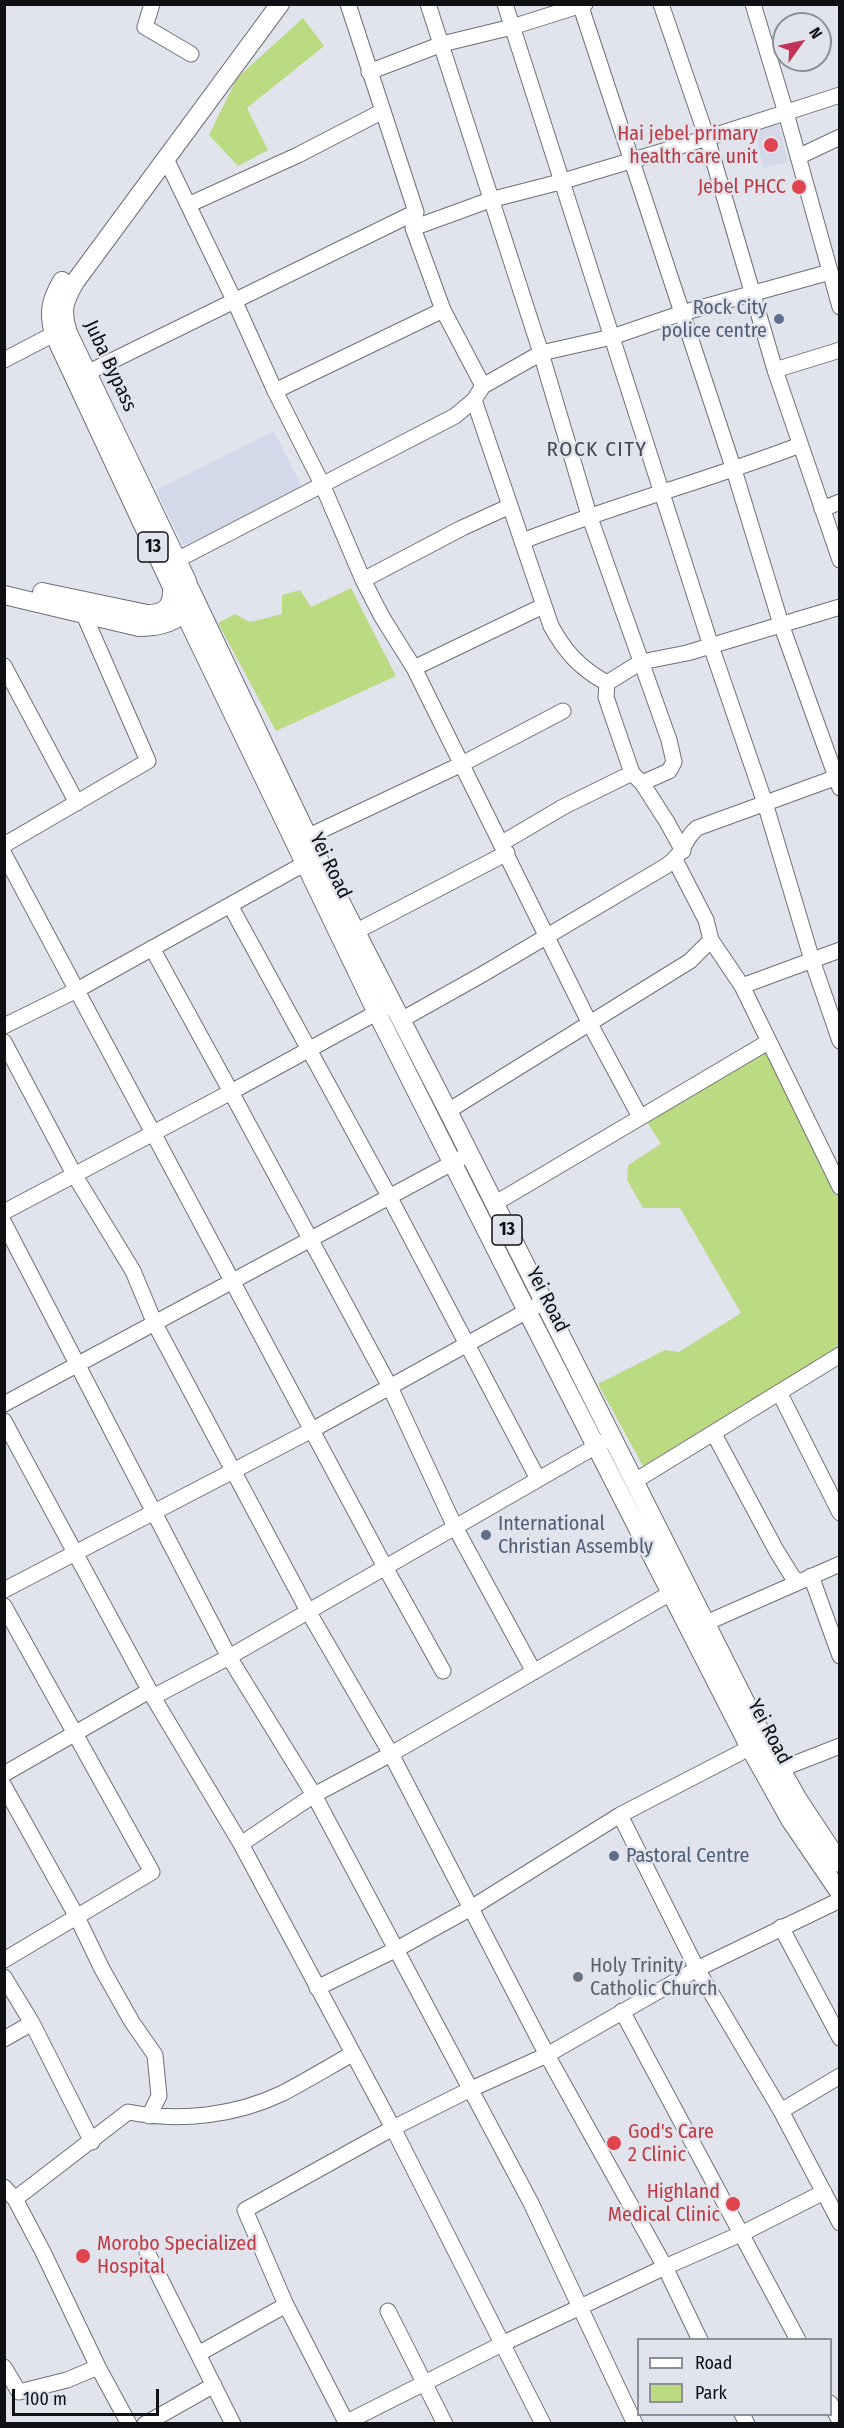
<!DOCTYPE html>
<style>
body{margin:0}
#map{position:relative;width:844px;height:2428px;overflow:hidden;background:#e1e4ed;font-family:"Fira Sans Condensed",sans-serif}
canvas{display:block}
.frame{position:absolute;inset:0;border:6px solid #0f1013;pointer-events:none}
.legend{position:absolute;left:637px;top:2338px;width:195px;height:78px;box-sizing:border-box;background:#e1e4ed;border:2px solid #8d8f96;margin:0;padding:8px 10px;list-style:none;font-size:18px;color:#0f1013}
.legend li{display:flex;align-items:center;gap:12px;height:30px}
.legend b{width:30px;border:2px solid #8d8f96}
.north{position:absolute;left:772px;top:12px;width:60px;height:60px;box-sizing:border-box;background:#e1e4ed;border:2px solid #8d8f96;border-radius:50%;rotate:57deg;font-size:16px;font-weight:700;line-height:24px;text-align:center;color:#0f1013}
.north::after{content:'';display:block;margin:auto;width:21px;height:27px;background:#c33357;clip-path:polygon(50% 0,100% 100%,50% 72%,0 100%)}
.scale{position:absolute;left:12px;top:2389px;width:147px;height:27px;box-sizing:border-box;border:3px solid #0f1013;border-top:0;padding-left:8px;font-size:18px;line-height:21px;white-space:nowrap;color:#0f1013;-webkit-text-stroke:4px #e1e4ed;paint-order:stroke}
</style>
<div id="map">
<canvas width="844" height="2428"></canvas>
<div class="frame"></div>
<ul class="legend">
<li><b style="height:8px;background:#fff"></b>Road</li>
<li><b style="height:16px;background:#badb82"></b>Park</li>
</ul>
<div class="north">N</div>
<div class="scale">100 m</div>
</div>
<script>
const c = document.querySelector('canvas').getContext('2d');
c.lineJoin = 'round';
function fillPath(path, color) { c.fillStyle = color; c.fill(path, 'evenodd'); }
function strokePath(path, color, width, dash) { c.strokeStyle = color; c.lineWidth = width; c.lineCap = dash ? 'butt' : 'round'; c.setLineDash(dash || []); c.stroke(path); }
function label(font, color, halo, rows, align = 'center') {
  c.font = font + ' "Fira Sans Condensed",sans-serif'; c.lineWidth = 5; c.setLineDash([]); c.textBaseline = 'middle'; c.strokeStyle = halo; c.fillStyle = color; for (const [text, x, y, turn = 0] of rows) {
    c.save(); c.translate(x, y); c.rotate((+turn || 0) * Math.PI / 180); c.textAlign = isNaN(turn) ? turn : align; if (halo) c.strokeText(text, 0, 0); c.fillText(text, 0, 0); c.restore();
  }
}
const built = new Path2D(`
 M 778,122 L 788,162 L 763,168 L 754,128 Z
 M 274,431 L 302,487 L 184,546 L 156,490 Z`);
const green = new Path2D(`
 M 303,18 L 324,46 L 247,108 L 268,150 L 238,166 L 209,135 L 237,78 Z
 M 351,588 L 396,676 L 276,731 L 218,623 L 235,614 L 250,622 L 282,614 L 282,595 L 300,590 L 311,607 Z
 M 764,1049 L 839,1198 L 839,1347 L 643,1466 L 598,1384 L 665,1350 L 679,1352 L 741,1313 L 680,1208 L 643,1208 L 627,1180 L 628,1165 L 661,1144 L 646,1120 Z`);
const minor = new Path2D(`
 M 152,4 L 145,27 L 191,54
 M 348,4 L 416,212 L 413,228 L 443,310 L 483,386
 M 428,4 L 541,353 L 589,515 L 669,740 L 674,762 L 669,771 L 642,783
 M 505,4 L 711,646 L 765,803 L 812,960 L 840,1041
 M 580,4 L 734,470 L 781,624 L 840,788
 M 661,4 L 707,138 L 775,370 L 840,560
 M 753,4 L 786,113 L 840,307
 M 369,72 L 442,44 L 512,27 L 585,4
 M 798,157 L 840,137
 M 166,159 L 235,302 L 275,391 L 322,484 L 363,580 L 382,617 L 414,668 L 590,1024 L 640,1117
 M 188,205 L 298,155 L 383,111
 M 413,228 L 490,200 L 560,182 L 707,138 L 840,95
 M 4,360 L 54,334
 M 775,370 L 840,350
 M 87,373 L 416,212
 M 275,391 L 443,310
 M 474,400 L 551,626 C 565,652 581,669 607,683
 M 822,509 L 840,502
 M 523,541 C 614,505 709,480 800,445
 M 177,560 L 455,416 L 474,400 L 483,386 L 541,353 L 612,337 L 682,313 L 830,272
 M 363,580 L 462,528 L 510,506
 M 4,666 L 77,803
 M 414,668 L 543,606
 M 307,837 L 462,764 L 563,711
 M 502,843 L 563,807 L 632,773
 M 4,845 L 148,761 L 85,617
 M 683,851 L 667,822 L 642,783 L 632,773 L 610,709 L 606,697 L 607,683 L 641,662 L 687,653 L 840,607
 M 4,854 L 385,1567 L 443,1671
 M 230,905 L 390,1198 L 538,1479
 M 355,932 L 507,853
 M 711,940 L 742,986 L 840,1187
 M 152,948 L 231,1092 L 387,1007
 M 742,986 L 840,950
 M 401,1020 L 483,974 L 666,866 C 686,852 682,841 697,828 L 840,776
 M 4,1026 L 77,990 L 304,864
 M 4,1042 L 75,1176 L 133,1271 L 155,1324 L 308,1611 L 391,1754 L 547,2055 L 665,2267 L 700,2340
 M 448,1111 L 690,961 L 711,940 L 706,920 L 675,860
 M 494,1204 L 768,1042
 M 4,1212 L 231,1092 L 390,1387 L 455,1527 L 534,1672
 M 4,1223 L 229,1657 L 314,1795 L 531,2203 L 635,2424
 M 779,1392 L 840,1513
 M 4,1404 L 469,1154
 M 4,1421 L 153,1697 L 241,1844 L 393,2128 L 543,2424
 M 714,1434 L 776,1550 L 792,1576 L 798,1582
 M 635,1481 L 840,1355
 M 811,1576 L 840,1656
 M 4,1590 L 312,1430 L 536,1306
 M 4,1606 L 152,1872 L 4,1960
 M 706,1623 L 840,1564
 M 153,1697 L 229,1657 L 612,1437
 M 781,1769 L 840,1746
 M 4,1774 L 149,1691
 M 4,1786 L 77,1917 L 102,1969 L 132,2022 L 155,2055 L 159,2096 L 149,2116
 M 620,1815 L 697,1969 L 781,2111 L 840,2223
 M 241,1844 L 314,1795 L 391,1754 L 681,1587
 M 781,1927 L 840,2038
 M 4,1977 L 32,2023 L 92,2142
 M 317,1988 L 397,1949 L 471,1908 L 620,1815 L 759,1743
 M 622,2011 L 798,2340
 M 4,2039 L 32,2023
 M 781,2111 L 840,2076
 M 4,2187 L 15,2199 L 43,2252 L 98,2367 L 129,2424
 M 15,2199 L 128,2112 C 180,2122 235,2116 283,2093 C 306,2081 329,2067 352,2054
 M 147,2252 L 233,2424
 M 388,2311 L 445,2424
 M 198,2354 L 286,2305
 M 4,2367 L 19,2392 L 67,2380 L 98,2367
 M 830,2403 L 840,2421
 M 742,2414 L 747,2424
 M 347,2422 L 504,2343 L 665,2267 L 743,2233 L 824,2192
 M 145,2424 L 214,2385
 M 347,2424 L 286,2305 L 245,2210 L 393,2128 L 469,2090 L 547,2055 L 697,1969 L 840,1900`);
const major = new Path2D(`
 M 172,587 L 377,1013 L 527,1311 L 749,1746 L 791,1821 L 840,1893
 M 190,589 L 317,856 L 448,1111 L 765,1741 L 797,1798 L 840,1863
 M 42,592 L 147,614 C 166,614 173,606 172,587 L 54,334 C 48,312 51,300 62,281
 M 4,595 L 139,627 C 167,627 199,616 187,581 L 68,333 C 61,310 63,303 75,282 L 280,4`);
const markers = [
 [771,145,8,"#e0444e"],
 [799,187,8,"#e0444e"],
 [779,319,6,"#5c6f8a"],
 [486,1535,6,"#5c6f8a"],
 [614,1856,6,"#5c6f8a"],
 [578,1977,6,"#6b7280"],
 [614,2143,8,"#e0444e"],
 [733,2204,8,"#e0444e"],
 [83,2256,8,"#e0444e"]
];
const shields = [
 [153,547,30],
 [507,1230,30]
];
const shieldNames = [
 ["13",153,547],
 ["13",507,1230]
];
const healthNames = [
 ["Hai jebel primary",758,134],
 ["health care unit",758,157],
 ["Jebel PHCC",786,187],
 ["God's Care",628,2132,"left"],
 ["2 Clinic",628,2155,"left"],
 ["Highland",720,2192],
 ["Medical Clinic",720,2215],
 ["Morobo Specialized",97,2244,"left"],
 ["Hospital",97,2267,"left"]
];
const serviceNames = [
 ["Rock City",767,308,"right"],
 ["police centre",767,331,"right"],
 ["International",498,1524],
 ["Christian Assembly",498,1547],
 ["Pastoral Centre",626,1856]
];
const streetNames = [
 ["Juba Bypass",110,366,65],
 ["Yei Road",330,866,64],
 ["Yei Road",547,1300,63],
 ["Yei Road",769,1732,62]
];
const worshipNames = [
 ["Holy Trinity",590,1966],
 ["Catholic Church",590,1989]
];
const neighbourhoodNames = [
 ["ROCK CITY",597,450]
];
fillPath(built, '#d3d9e9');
fillPath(green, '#badb82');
strokePath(minor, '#6d7078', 17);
strokePath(major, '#6d7078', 20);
strokePath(minor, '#fff', 15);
strokePath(major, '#fff', 18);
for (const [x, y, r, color] of markers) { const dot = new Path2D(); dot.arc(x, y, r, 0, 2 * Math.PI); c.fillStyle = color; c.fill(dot); strokePath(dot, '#e1e4ed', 2); }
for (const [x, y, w] of shields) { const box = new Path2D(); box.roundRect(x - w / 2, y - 15, w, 30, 4.5); c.fillStyle = '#e1e4ed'; c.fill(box); strokePath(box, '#0f1013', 1.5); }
label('bold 18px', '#0f1013', null, shieldNames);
label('20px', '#be3a42', '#e1e4ed', healthNames, 'right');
label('20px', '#4e5e75', '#e1e4ed', serviceNames, 'left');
label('20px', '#0f1013', '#e1e4ed', streetNames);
label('20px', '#5b616d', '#e1e4ed', worshipNames, 'left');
c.letterSpacing = '1.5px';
label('21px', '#44474e', '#e1e4ed', neighbourhoodNames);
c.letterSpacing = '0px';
</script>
